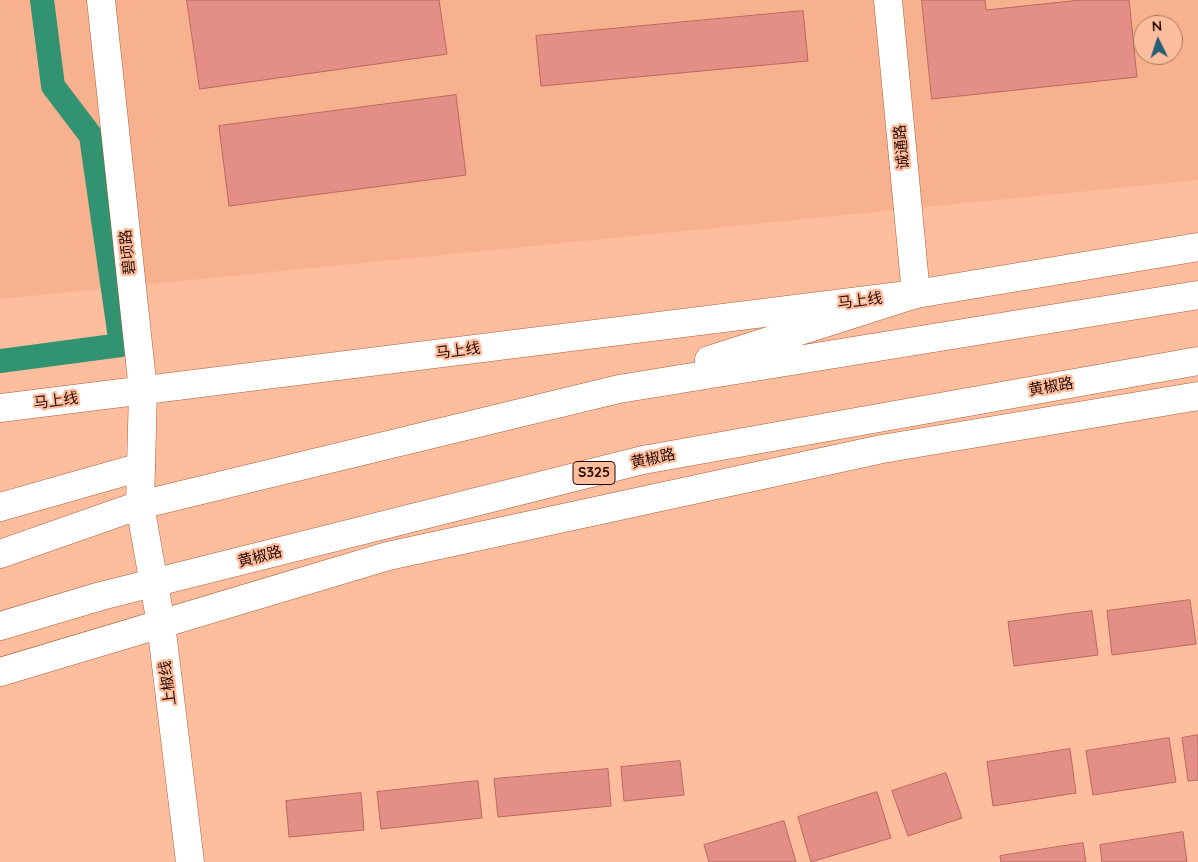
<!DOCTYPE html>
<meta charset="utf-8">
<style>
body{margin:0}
#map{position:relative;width:1198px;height:862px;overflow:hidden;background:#febd9d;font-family:Quicksand,sans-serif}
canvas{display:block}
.north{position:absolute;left:1133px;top:15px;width:50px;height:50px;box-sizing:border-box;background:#febd9d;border:1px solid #a7755e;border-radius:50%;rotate:356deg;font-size:14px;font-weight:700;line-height:20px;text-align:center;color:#250800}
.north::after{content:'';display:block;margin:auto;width:18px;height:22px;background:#236077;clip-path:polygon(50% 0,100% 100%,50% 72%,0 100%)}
</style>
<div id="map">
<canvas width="1198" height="862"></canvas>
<div class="north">N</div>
</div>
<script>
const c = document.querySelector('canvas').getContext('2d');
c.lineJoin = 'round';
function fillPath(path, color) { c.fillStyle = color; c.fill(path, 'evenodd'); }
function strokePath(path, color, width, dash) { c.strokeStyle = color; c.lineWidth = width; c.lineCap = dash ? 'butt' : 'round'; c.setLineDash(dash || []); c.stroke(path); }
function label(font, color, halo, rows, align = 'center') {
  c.font = font + ' Quicksand,"Noto Sans SC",sans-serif'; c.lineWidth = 4.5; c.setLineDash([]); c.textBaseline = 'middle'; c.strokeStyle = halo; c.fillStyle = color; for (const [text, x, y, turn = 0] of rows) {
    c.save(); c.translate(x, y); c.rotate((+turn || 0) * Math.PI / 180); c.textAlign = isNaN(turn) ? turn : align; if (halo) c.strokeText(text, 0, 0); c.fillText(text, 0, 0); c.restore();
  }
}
const built = new Path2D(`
 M 0,0 L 1198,0 L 1198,180 L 0,299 ZM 1143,25 L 1173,25 L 1173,55 L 1143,55 Z`);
const canal = new Path2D(`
 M 0,361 L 121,345 L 91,136 L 53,86 L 42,0`);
const building = new Path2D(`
 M 187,0 L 439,0 L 447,54 L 200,89 Z
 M 922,0 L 985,0 L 986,10 L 1081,0 L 1129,0 L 1137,77 L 932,99 Z
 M 803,11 L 808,61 L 541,86 L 536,36 Z
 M 456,95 L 466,175 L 229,206 L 219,126 Z
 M 1190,600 L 1196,644 L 1112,655 L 1107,611 Z
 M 1092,611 L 1098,655 L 1014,666 L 1008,622 Z
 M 1198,735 L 1198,780 L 1188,781 L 1182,738 Z
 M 1169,738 L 1176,782 L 1093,795 L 1086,751 Z
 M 1070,749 L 1076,793 L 993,806 L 987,762 Z
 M 680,761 L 684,795 L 624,801 L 621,767 Z
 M 608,769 L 611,806 L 498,817 L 494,779 Z
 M 946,773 L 962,818 L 908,836 L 892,791 Z
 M 478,781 L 482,818 L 381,829 L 377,792 Z
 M 877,792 L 891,838 L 811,862 L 798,817 Z
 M 361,793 L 364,830 L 289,837 L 286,801 Z
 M 784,821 L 796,862 L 709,862 L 704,845 Z
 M 1183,832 L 1187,862 L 1102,862 L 1100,845 Z
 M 1083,843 L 1086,862 L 1001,862 L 1000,856 Z`);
const minor = new Path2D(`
 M 101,0 L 143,390 L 140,505
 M 0,408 L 916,294 L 888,0`);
const major = new Path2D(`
 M 709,360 L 916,294 L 1198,247
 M 140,505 L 161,624 L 190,862
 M 0,507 L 141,467
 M 0,554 L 140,505 L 619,389 L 1198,295
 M 0,626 L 101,596 L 643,460 L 1198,361
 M 0,672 L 388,556 L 882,449 L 1198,396`);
const shields = [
 [594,473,42]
];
const shieldNames = [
 ["S325",594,473]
];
const streetNames = [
 ["诚通路",902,147,-95],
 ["碧顷路",128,252,-96],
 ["马上线",860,301,-7],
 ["马上线",458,351,-7],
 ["黄椒路",1051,387,-10],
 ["马上线",56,401,-7],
 ["黄椒路",653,459,-12],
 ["黄椒路",260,557,-14],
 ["上椒线",168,683,-97]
];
fillPath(built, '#f8b18f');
strokePath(canal, '#319371', 24);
fillPath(building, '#e38f85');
strokePath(building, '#ba675f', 1);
strokePath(minor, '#a85f3a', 29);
strokePath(major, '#a85f3a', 29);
strokePath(minor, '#fff', 28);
strokePath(major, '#fff', 28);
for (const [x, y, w] of shields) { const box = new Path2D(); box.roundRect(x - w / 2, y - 11.5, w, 23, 4); c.fillStyle = '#febd9d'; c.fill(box); strokePath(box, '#250800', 1); }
label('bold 14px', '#250800', null, shieldNames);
label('15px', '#250800', '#febd9d', streetNames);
</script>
